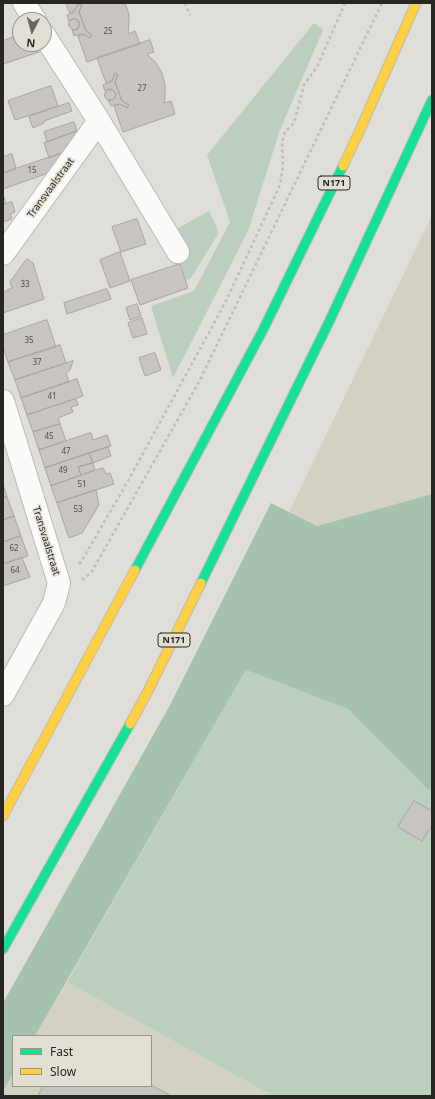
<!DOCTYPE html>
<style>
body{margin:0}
#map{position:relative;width:435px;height:1099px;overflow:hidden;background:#e0ded8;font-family:"Noto Sans",sans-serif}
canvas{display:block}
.frame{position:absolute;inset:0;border:4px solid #272622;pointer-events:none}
.legend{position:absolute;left:12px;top:1035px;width:140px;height:52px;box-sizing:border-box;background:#e4dfd4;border:1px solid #98958d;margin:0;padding:5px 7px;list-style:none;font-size:12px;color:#272622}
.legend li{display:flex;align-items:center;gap:8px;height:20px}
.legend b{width:20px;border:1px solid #98958d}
.north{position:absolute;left:12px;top:12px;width:40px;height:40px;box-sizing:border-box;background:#e4dfd4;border:1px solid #98958d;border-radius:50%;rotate:186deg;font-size:11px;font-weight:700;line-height:16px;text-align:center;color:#272622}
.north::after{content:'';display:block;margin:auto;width:14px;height:18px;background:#686662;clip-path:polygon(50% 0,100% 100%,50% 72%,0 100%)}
</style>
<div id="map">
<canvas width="435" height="1099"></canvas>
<div class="frame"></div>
<ul class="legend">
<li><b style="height:5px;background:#16e098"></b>Fast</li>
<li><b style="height:5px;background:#ffcf43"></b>Slow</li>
</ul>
<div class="north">N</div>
</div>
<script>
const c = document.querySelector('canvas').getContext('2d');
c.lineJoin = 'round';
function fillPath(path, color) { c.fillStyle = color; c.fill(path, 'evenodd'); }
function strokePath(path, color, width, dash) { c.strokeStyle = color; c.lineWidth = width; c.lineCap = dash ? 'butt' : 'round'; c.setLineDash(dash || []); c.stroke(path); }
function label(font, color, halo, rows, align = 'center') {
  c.font = font + ' "Noto Sans",sans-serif'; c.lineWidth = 3; c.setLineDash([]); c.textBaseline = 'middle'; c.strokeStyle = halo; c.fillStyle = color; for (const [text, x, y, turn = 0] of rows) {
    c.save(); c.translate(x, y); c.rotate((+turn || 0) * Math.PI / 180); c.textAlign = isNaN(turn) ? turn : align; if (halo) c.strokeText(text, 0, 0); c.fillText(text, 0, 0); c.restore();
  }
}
const built = new Path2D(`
 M 432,215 L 432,494 L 317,526 L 289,512 Z
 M 67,982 L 273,1096 L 3,1096 L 3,1091 L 13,1074 L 13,1086 L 151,1086 L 151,1036 L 35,1036 Z`);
const green = new Path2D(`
 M 314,23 L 323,30 L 280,130 L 248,231 L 173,378 L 151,306 L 194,291 L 230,222 L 207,155 Z
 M 209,211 L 216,225 L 218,234 L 191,278 L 186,281 L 180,264 L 187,253 L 187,245 L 178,228 Z
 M 246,670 L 348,709 L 427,789 L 432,789 L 432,1096 L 273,1096 L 67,982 Z`);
const forest = new Path2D(`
 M 432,494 L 432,789 L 427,789 L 348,709 L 246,670 L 35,1036 L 13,1036 L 13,1074 L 3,1091 L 3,1003 L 170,705 L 271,503 L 317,526 Z`);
const building = new Path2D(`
 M 66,3 L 125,3 L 129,14 L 129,22 L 128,34 L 135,31 L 140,44 L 87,62 L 78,36 L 83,34 L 90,38 L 92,35 L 86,31 L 79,12 L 82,5 L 78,4 L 75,10 L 70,13 Z
 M 78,4 L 82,5 L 79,12 L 86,31 L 92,35 L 90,38 L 83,34 L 81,35 L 81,34 L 74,36 L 72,30 L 74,30 L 78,29 L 79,25 L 79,22 L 75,19 L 73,19 L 69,21 L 67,15 L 74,12 L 73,11 L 75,10 Z
 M68.5 24a5.5 5.5 0 1 1 11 0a5.5 5.5 0 1 1-11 0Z
 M 20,35 L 20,44 L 36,44 L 39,52 L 3,64 L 3,41 Z
 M 150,40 L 154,52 L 147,54 L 156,63 L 162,73 L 165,85 L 165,99 L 164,103 L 171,101 L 175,114 L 123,132 L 114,106 L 120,104 L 127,108 L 129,105 L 122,101 L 115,82 L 118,75 L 115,73 L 112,81 L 106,83 L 97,58 Z
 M 115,73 L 118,75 L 115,82 L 122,101 L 129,105 L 127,108 L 120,104 L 118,105 L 117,104 L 111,106 L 108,100 L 112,100 L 114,98 L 116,95 L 115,92 L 111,89 L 108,89 L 105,91 L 103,85 L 112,81 Z
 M 51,86 L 58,106 L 15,120 L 8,101 Z
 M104.5 95a5.5 5.5 0 1 1 11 0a5.5 5.5 0 1 1-11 0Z
 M 69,103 L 72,111 L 44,121 L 44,123 L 33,128 L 29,117 Z
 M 74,122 L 77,131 L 47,142 L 44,132 Z
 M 77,131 L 78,134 L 65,152 L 49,158 L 44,143 Z
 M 65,152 L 51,172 L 3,189 L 3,173 Z
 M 12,154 L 16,169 L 3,173 L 3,157 Z
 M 3,194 L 6,204 L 3,205 Z
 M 12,202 L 15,212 L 10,214 L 12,219 L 3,222 L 3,205 Z
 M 137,219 L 146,244 L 121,252 L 112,227 Z
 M 120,252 L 130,281 L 110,288 L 100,260 Z
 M 27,259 L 33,263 L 44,299 L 3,313 L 3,292 L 12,288 L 10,282 Z
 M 180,264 L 188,288 L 140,305 L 131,280 Z
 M 107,289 L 111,299 L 67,314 L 64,303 Z
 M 137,304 L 141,316 L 130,320 L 126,308 Z
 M 142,318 L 147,334 L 133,338 L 128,323 Z
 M 47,320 L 56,347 L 8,362 L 3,347 L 3,335 Z
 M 60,345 L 66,363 L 15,380 L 8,362 Z
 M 155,353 L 161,370 L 145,376 L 139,358 Z
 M 73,361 L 70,370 L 66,373 L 69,382 L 21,398 L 15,380 Z
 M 77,379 L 83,396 L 27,415 L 21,398 Z
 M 76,399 L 78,405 L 71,407 L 73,412 L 58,418 L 60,424 L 33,432 L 27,415 Z
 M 60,424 L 66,441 L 39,450 L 33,432 Z
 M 91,433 L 93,440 L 107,435 L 111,446 L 45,468 L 39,450 Z
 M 108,447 L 111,456 L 93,463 L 89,453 Z
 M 89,453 L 93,463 L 78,467 L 81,475 L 51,486 L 45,468 Z
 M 93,463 L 95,470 L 81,475 L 78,467 Z
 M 103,468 L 106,474 L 110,473 L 114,484 L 57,503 L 51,486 Z
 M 3,484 L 7,497 L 3,498 Z
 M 96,490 L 99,505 L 82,533 L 69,538 L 57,503 Z
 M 7,497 L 14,516 L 3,520 L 3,498 Z
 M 14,516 L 21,536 L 3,542 L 3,520 Z
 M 21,536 L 28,556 L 3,564 L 3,542 Z
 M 22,558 L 30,577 L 3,586 L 3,564 Z
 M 414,801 L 432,811 L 432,825 L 422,841 L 398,827 Z
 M 151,1085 L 171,1096 L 38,1096 L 43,1086 L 151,1086 Z`);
const path = new Path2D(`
 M 185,3 L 190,15
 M 79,564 L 81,562 L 128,481 L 225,303 L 280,185 L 283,166 L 282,143 L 285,132 L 294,123 L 304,85 L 317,67 L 345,3
 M 82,580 L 91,573 L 199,382 L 382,3`);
const street = new Path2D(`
 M 24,3 L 35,20
 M 99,121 L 178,252
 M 3,254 L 99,121 L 44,35
 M 3,401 L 59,583 L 54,603 L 3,695`);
const fast = new Path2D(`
 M 135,570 L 263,330 L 343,166
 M 201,583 L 329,322 L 432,100
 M 3,949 L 130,724`);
const slow = new Path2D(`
 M 343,166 L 360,130 L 416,3
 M 130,724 L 147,693 L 201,583
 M 3,816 L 135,570`);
const numberNames = [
 ["25",108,32],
 ["27",142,89],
 ["15",32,171],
 ["33",25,285],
 ["35",29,341],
 ["37",37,363],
 ["41",52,397],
 ["45",49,437],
 ["47",66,452],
 ["49",63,471],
 ["51",82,485],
 ["53",78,510],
 ["62",14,549],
 ["64",15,571]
];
const shields = [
 [334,183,32],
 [174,640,32]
];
const shieldNames = [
 ["N171",334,183],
 ["N171",174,640]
];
const streetNames = [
 ["Transvaalstraat",51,188,-54],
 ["Transvaalstraat",46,541,73]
];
fillPath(built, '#d5d0c4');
fillPath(green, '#bbcebf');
fillPath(forest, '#a5c2af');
fillPath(building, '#c7c4c1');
strokePath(building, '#a8a5a2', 1);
strokePath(street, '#bbbab6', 24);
strokePath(fast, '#bcbbb8', 11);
strokePath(slow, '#bcbbb8', 11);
strokePath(path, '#bfbebc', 2.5, [3, 3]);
strokePath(street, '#fafaf9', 22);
strokePath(fast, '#16e098', 9);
strokePath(slow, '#ffcf43', 9);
label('8px', '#514f4c', null, numberNames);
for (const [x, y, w] of shields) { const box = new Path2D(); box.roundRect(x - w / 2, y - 7, w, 14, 3); c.fillStyle = '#e4dfd4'; c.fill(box); strokePath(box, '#272622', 1); }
label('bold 9px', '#272622', null, shieldNames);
label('10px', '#272622', '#e4dfd4', streetNames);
</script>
